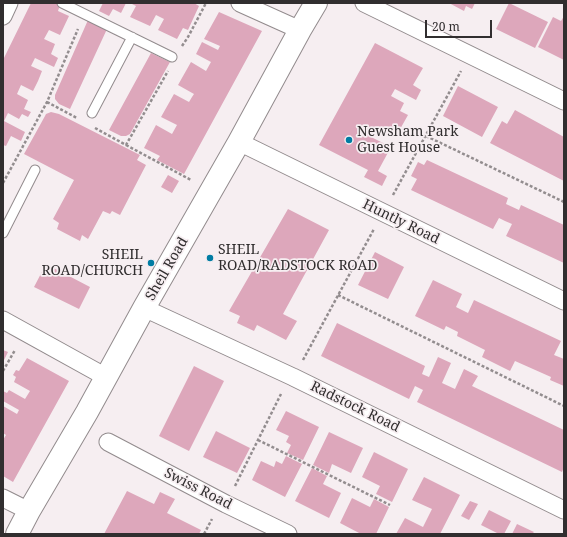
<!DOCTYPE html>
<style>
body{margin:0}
#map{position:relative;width:567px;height:537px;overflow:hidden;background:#f6eef1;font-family:"Noto Serif",serif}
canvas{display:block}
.frame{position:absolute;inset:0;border:4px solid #312e2f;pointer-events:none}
.scale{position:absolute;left:425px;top:20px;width:67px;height:18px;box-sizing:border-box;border:2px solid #312e2f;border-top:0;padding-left:5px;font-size:12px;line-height:14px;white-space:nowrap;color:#312e2f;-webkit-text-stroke:3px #f6eef1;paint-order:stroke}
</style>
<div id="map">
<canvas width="567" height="537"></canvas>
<div class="frame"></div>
<div class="scale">20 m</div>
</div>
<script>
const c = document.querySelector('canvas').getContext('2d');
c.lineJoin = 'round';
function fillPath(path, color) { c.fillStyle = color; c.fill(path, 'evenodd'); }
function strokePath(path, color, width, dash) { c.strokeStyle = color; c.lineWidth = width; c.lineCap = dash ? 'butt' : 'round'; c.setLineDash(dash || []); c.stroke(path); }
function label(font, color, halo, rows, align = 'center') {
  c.font = font + ' "Noto Serif",serif'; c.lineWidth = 3.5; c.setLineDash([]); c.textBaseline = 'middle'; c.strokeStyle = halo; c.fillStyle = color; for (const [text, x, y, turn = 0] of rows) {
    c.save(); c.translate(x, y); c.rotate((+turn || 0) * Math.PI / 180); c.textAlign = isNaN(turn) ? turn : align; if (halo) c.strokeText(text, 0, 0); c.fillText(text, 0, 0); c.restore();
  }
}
const building = new Path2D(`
 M 31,3 L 55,3 L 60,5 L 58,11 L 69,16 L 60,35 L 49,30 L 44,39 L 55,44 L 51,54 L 58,58 L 54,67 L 35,58 L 31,66 L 42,71 L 38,81 L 33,91 L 21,85 L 17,94 L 28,100 L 24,109 L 31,112 L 28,117 L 22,114 L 19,119 L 8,113 L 4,121 L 25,132 L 21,141 L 11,136 L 6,146 L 3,145 L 3,60 Z
 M 103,3 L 126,3 L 121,13 L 113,9 L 109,16 L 99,11 Z
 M 130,3 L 194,3 L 199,6 L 188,30 L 183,28 L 177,39 L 158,30 L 164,19 L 156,15 L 150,26 L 130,17 L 136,6 Z
 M 449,3 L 475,3 L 472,9 L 466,6 L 464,11 Z
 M 509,3 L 548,22 L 535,48 L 496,29 Z
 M 219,12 L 262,31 L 184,174 L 157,160 L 160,156 L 144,148 L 156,125 L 172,134 L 177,125 L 161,117 L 174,94 L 189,102 L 192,97 L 194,94 L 178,85 L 191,62 L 206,71 L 211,62 L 196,54 L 202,42 L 218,50 L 220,46 L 204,39 Z
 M 564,16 L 564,60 L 538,47 L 553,17 L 561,21 Z
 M 88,20 L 107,29 L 70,109 L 59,104 L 55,99 L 55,95 Z
 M 375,43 L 423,68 L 413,85 L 421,90 L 416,100 L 395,89 L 391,96 L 404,103 L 400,111 L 408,115 L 399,131 L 391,127 L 387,135 L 374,128 L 369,136 L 391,147 L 378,171 L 387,176 L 382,186 L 364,177 L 368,170 L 319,145 Z
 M 151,53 L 170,62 L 130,134 L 126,136 L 121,136 L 109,130 Z
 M 458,86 L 498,107 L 482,137 L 443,116 Z
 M 515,110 L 564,137 L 564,181 L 490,143 L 502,121 L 507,124 Z
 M 51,112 L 59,114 L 140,155 L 137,160 L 146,165 L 120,215 L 112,211 L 110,214 L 103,211 L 88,239 L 82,235 L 80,241 L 57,229 L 59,223 L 53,219 L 74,180 L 24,154 L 45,116 L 46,114 Z
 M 427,160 L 508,198 L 506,204 L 519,210 L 521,205 L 564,225 L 564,263 L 506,236 L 512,224 L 505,221 L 499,218 L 493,229 L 411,190 L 417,179 L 411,176 L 418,162 L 424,165 Z
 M 168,175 L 179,181 L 172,193 L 161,187 Z
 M 288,209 L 329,230 L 283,314 L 297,321 L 286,340 L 257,325 L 254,331 L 237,323 L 240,316 L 229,311 Z
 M 375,252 L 404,267 L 388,299 L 358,285 Z
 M 46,264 L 90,287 L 79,309 L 34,287 Z
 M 433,280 L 462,294 L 456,307 L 468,313 L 474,300 L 561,341 L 554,355 L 564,359 L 564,386 L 550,380 L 551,377 L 515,361 L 510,371 L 482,357 L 485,350 L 457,336 L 458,332 L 446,326 L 444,330 L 415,316 Z
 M 337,323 L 425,366 L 422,374 L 429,377 L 438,357 L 451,363 L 442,383 L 455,389 L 464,369 L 478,376 L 472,386 L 564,430 L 564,467 L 562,472 L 417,402 L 423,390 L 415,386 L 409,399 L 321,356 Z
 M 3,350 L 8,352 L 3,362 Z
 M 27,358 L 69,381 L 13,482 L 3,476 L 3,440 L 6,435 L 3,433 L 3,406 L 17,414 L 19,410 L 3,401 L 3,391 L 7,393 L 9,390 L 25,399 L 30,391 L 14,382 L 16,377 L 13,375 L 16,370 L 19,371 Z
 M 194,366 L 224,381 L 189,451 L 159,436 Z
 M 286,411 L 319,427 L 303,460 L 287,453 L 291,445 L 286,442 L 289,436 L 276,430 Z
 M 216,431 L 250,448 L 237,473 L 203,457 Z
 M 329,432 L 363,448 L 351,473 L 332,464 L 329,473 L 313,465 Z
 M 374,452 L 408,469 L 392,502 L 376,494 L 380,486 L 362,477 Z
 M 286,456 L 302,464 L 285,497 L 252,480 L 261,461 L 274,467 L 276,461 L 282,464 Z
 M 312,468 L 327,476 L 323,484 L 341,493 L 329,518 L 295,501 Z
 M 424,477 L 460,495 L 440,534 L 396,534 L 405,518 L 423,527 L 432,509 L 412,500 Z
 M 127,491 L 154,504 L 160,492 L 175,499 L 167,513 L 201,530 L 199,534 L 104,534 Z
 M 352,498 L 370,507 L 374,499 L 389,507 L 376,534 L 361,534 L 340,523 Z
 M 470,501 L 478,504 L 469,520 L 461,516 Z
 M 489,510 L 511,521 L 504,534 L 499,534 L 481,525 Z
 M 517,524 L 534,532 L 532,534 L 512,534 Z`);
const path = new Path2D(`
 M 182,46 L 188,37 L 206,3
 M 47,102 L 77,118
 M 95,128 L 126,145 L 168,71
 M 426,136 L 564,202
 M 126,145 L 191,180
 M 3,183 L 47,102 L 78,29
 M 393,195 L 461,71
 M 338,295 L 564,406
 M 303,360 L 374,229
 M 3,371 L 15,350
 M 258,440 L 390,505
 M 235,486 L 281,394
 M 204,534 L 212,519`);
const lane = new Path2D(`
 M 62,3 L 172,57
 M 92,113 L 132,37
 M 3,233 L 35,170`);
const street = new Path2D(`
 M 240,3 L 300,30
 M 364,3 L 564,101
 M 3,16 L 9,3
 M 239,142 L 564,301
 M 144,308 L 293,377 L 564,510
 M 3,320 L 106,377
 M 108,442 L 226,504 L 288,534
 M 3,498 L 29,511`);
const secondary = new Path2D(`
 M 17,534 L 29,511 L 87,412 L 144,308 L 239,142 L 300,30 L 316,3`);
const markers = [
 [349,140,4,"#007ca3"],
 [210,258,4,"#007ca3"],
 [151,263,4,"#007ca3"]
];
const poiNames = [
 ["Newsham Park",357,132],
 ["Guest House",357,148],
 ["SHEIL",218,250],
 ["ROAD/RADSTOCK ROAD",218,266],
 ["SHEIL",143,255,"right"],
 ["ROAD/CHURCH",143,271,"right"]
];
const streetNames = [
 ["Huntly Road",401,222,26],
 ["Sheil Road",167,269,-60],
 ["Radstock Road",355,407,26],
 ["Swiss Road",198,489,27]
];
fillPath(building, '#dda7bb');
strokePath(lane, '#928b8d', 11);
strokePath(street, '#928b8d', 19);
strokePath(secondary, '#928b8d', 24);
strokePath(path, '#938d8f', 2.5, [3, 2]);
strokePath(lane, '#fff', 9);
strokePath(street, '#fff', 17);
strokePath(secondary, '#fff', 22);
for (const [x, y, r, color] of markers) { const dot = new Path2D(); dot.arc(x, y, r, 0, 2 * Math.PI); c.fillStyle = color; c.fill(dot); strokePath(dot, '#f6eef1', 1.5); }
label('14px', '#312e2f', '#f6eef1', poiNames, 'left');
label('14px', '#312e2f', '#f6eef1', streetNames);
</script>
